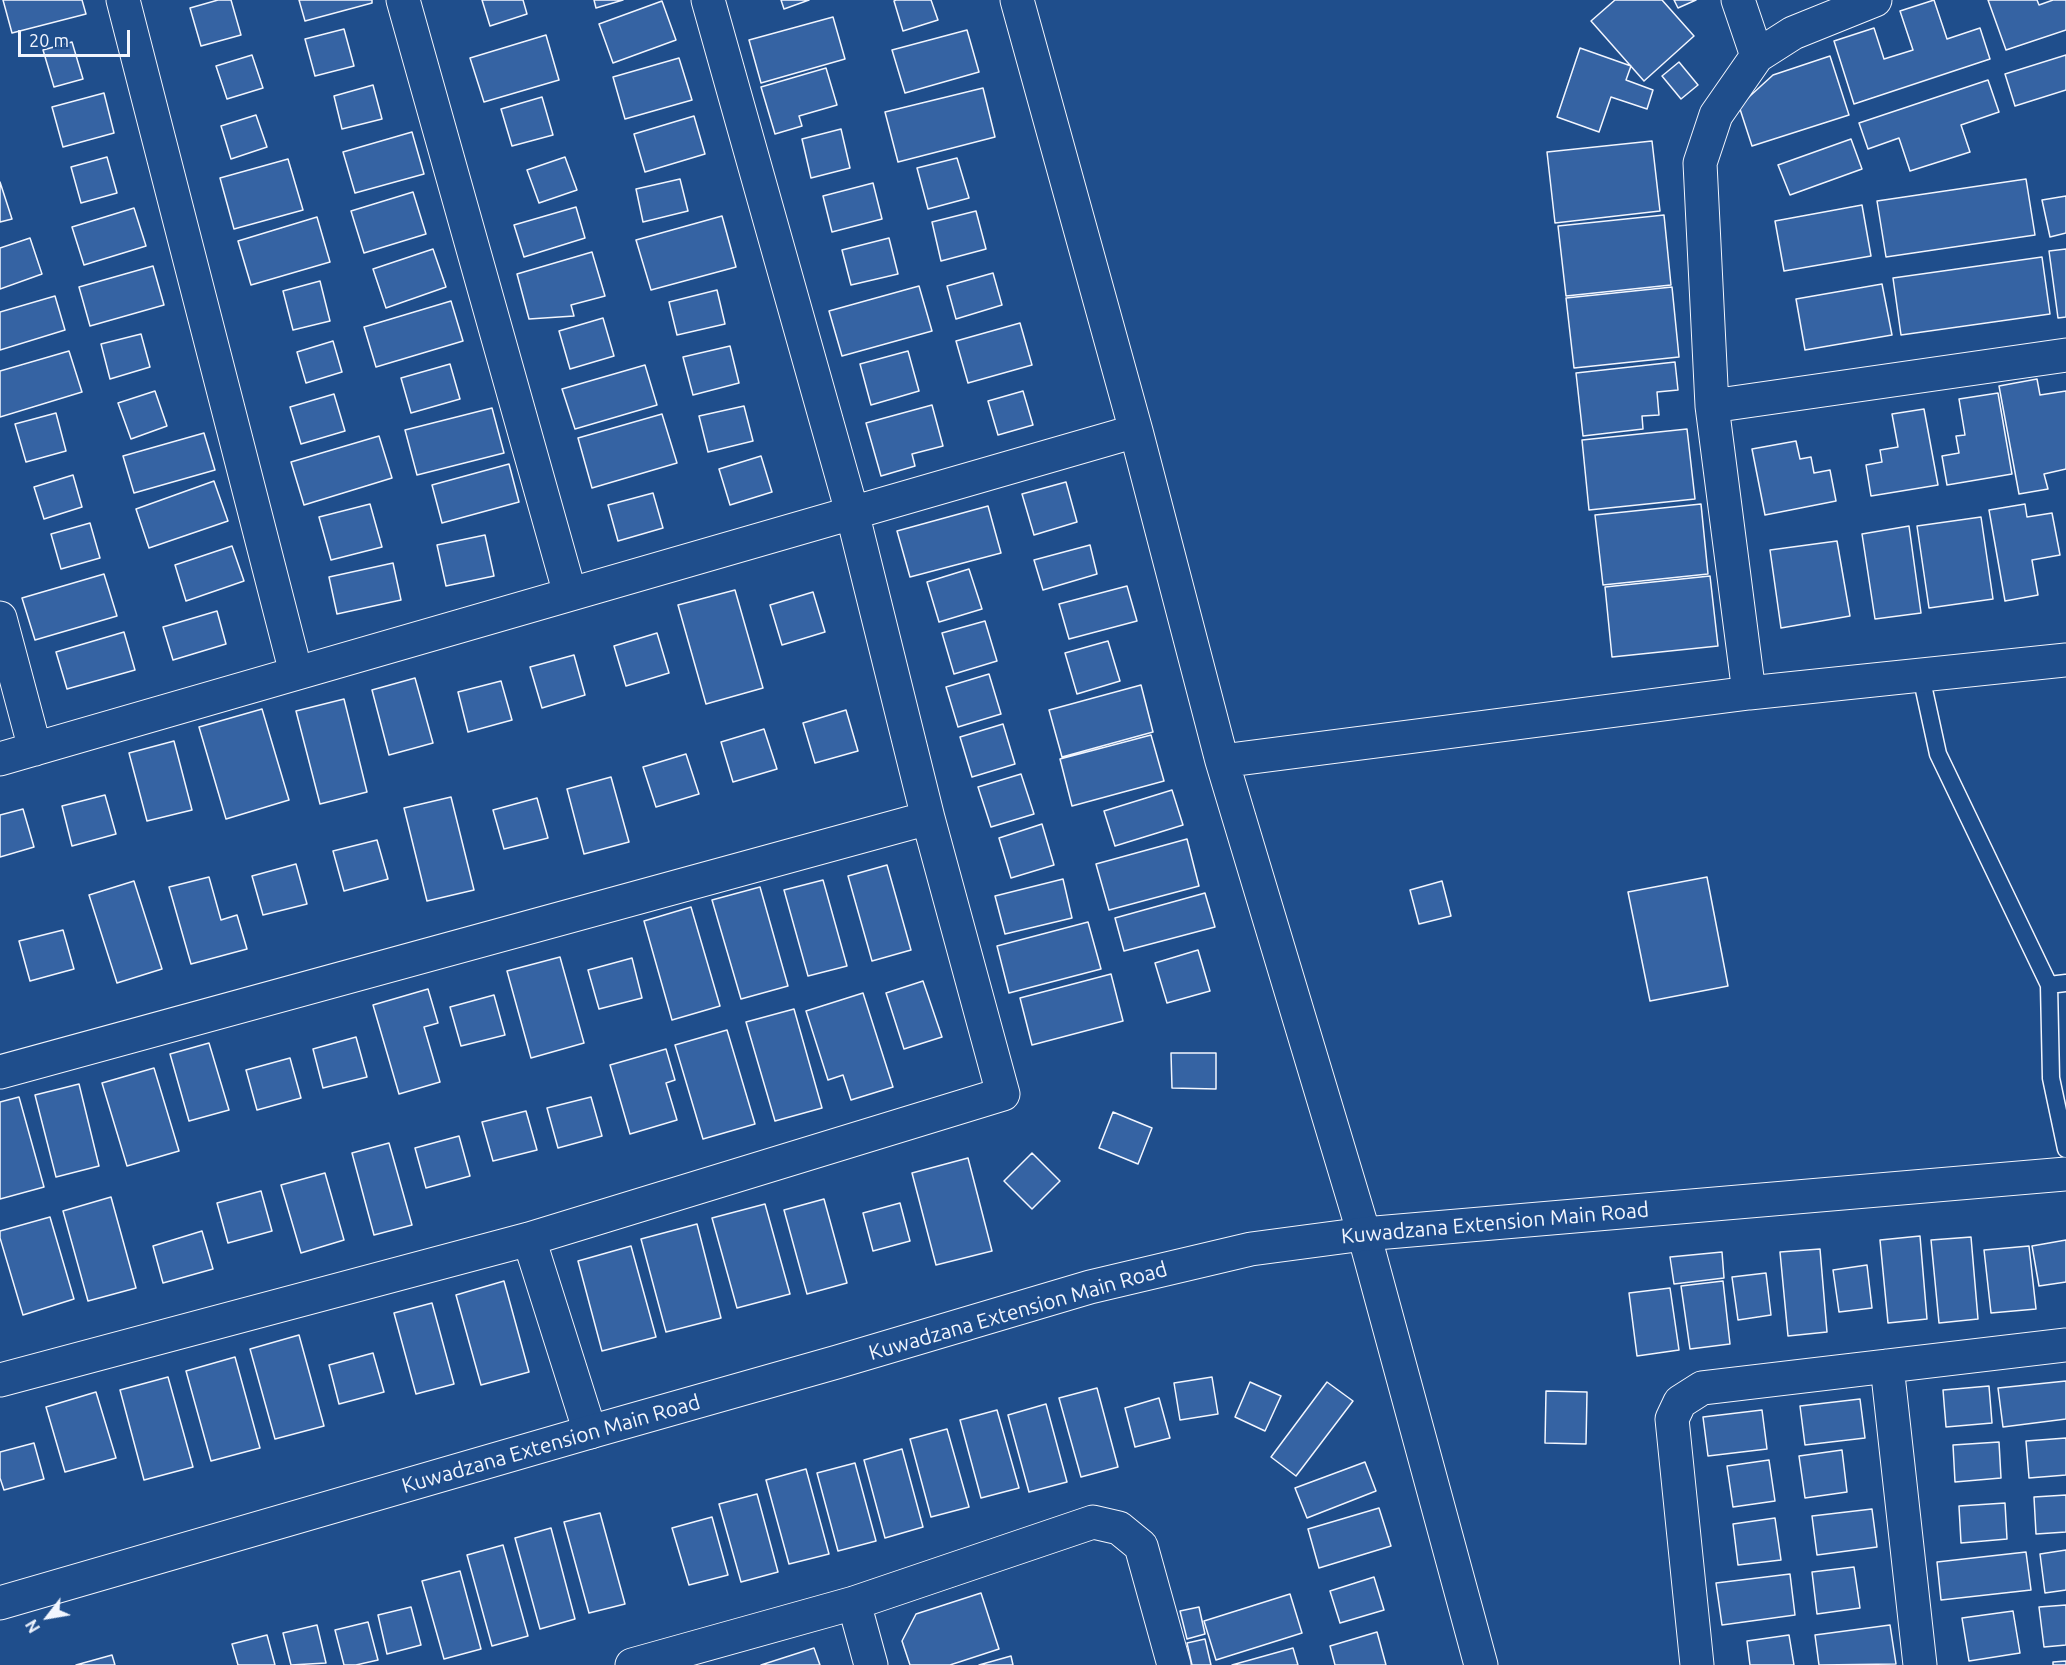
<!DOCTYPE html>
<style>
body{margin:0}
#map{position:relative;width:2066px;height:1665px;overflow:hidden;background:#1f4e8c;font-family:Ubuntu,sans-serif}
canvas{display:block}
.north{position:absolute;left:18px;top:1587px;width:60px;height:60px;-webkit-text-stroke:4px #1f4e8c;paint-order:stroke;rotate:239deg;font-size:16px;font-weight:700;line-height:24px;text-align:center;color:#f2f6ff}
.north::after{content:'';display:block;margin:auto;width:21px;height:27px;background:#f2f6ff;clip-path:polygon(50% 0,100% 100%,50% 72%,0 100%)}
.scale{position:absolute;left:18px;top:30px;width:112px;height:27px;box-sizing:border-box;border:3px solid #f2f6ff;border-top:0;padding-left:8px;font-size:18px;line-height:21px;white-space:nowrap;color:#f2f6ff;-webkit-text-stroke:4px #1f4e8c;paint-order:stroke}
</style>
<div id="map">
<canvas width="2066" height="1665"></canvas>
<div class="north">N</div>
<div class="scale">20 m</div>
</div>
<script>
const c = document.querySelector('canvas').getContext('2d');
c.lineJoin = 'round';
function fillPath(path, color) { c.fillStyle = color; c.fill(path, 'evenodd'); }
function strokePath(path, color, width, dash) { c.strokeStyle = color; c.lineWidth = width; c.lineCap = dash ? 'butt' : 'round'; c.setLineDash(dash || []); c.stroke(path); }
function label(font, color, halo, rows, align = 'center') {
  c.font = font + ' Ubuntu,sans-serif'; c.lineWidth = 4.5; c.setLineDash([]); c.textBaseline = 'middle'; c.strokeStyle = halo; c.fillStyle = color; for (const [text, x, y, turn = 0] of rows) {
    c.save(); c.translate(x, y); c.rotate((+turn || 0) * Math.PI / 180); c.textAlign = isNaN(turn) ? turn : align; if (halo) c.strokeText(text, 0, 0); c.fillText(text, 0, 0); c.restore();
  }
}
const building = new Path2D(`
 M 3,0 L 82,0 L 86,14 L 12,33 Z
 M 218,0 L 231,0 L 241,35 L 201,46 L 190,8 Z
 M 299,0 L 372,0 L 372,3 L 305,21 Z
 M 482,0 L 523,0 L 527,14 L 490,26 Z
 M 594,0 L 623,0 L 596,8 Z
 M 781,0 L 809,0 L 784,9 Z
 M 896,0 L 931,0 L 938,20 L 903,31 L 894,1 Z
 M 1615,0 L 1662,0 L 1694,36 L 1644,81 L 1591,21 Z
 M 1674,0 L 1696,0 L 1678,8 Z
 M 1934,0 L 1947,39 L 1980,28 L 1990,59 L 1854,104 L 1834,41 L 1874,28 L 1884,59 L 1913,50 L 1900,11 Z
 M 1988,0 L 2037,0 L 2039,5 L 2053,0 L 2066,0 L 2066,30 L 2006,50 Z
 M 662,1 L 676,40 L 613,63 L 599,24 Z
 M 833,17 L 845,59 L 761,83 L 749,40 Z
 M 344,29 L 354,66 L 315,76 L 305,39 Z
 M 967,30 L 979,72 L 905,93 L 892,50 Z
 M 546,35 L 559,80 L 484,102 L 470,58 Z
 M 72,42 L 83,79 L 54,87 L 43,50 Z
 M 1580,48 L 1631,66 L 1626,80 L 1653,90 L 1647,109 L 1611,97 L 1599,132 L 1557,117 Z
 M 252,55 L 263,88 L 227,99 L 216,66 Z
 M 2066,55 L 2066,90 L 2015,106 L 2005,74 Z
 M 1830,56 L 1849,115 L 1752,146 L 1739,106 L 1773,75 Z
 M 679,58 L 692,100 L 625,119 L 613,77 Z
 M 1679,62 L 1698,85 L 1681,99 L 1662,76 Z
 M 826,68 L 837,105 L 799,116 L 802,126 L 775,134 L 761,87 Z
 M 1988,80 L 1999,112 L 1961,125 L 1970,152 L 1910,171 L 1899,138 L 1868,149 L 1859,123 Z
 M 373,85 L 382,119 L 342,129 L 334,96 Z
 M 983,88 L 995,137 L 898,162 L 885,112 Z
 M 104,93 L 114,133 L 63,147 L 52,107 Z
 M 542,97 L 553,135 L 512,146 L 501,109 Z
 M 256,115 L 267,147 L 231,159 L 221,126 Z
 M 694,116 L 705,154 L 645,172 L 634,134 Z
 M 841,129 L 850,168 L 811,178 L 802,139 Z
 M 412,132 L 424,174 L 355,193 L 343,152 Z
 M 1851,139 L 1862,169 L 1790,195 L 1778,165 Z
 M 1652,141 L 1660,211 L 1555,223 L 1547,152 Z
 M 107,157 L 117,193 L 81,203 L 71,167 Z
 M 565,157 L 577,190 L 539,203 L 527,170 Z
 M 957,158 L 969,198 L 928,209 L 917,168 Z
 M 288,159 L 303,210 L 234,229 L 220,178 Z
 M 680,179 L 688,211 L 643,222 L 636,189 Z
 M 2026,179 L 2035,235 L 1886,257 L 1877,201 Z
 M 0,182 L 12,219 L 0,222 Z
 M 873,183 L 882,219 L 832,232 L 823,196 Z
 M 413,192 L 426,234 L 364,253 L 351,211 Z
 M 2066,196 L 2066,233 L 2050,237 L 2042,200 Z
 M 1862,205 L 1871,256 L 1784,271 L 1775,221 Z
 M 576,207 L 585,238 L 524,257 L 514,225 Z
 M 134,208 L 146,246 L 84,265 L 72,227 Z
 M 976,211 L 986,249 L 941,261 L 932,222 Z
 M 1664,215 L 1671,285 L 1566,296 L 1558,226 Z
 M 722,216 L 736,267 L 651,290 L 636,240 Z
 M 317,217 L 330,262 L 251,285 L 238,241 Z
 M 30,238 L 42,274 L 0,289 L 0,248 Z
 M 889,238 L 898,274 L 851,285 L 842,250 Z
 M 433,249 L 446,287 L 386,308 L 373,269 Z
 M 2066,249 L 2066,317 L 2058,318 L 2049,251 Z
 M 592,252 L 605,296 L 571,305 L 574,316 L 529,319 L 517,274 Z
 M 2042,257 L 2050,314 L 1901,335 L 1893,278 Z
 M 153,266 L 164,305 L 90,326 L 79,287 Z
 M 993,273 L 1002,305 L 956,319 L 947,286 Z
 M 320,281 L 330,321 L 293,330 L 283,291 Z
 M 1882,284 L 1892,335 L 1805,350 L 1796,299 Z
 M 919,286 L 932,331 L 842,356 L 829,311 Z
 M 1672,287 L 1679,357 L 1574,368 L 1566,298 Z
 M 717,290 L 725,324 L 677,335 L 669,302 Z
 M 55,296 L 65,330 L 0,350 L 0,312 Z
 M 451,301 L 463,341 L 376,367 L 364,327 Z
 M 603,318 L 614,356 L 570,369 L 559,331 Z
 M 1020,323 L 1032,365 L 968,383 L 956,341 Z
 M 141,334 L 150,367 L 110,379 L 101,344 Z
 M 333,341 L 342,372 L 306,383 L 297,352 Z
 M 730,346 L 739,383 L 693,395 L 683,357 Z
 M 69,351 L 82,392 L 0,417 L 0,371 Z
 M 908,351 L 919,391 L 871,405 L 860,364 Z
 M 1675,362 L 1678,390 L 1657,392 L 1659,415 L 1642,416 L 1643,429 L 1583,436 L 1576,373 Z
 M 450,364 L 460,399 L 411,413 L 401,378 Z
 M 645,365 L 657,405 L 575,429 L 562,389 Z
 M 2037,379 L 2040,395 L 2066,391 L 2066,469 L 2044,474 L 2048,489 L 2019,494 L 1999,386 Z
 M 155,391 L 167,426 L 131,439 L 118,403 Z
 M 1023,391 L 1033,425 L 998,435 L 988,401 Z
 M 1998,393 L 2012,474 L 1947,485 L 1942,456 L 1959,453 L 1956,436 L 1965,435 L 1959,399 Z
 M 334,394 L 345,431 L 301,444 L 290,407 Z
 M 932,405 L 943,446 L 912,454 L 915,466 L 881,476 L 866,423 Z
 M 744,406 L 753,441 L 708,452 L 699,416 Z
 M 492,408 L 504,453 L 417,475 L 405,430 Z
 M 1924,409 L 1938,485 L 1871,496 L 1866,465 L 1882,462 L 1880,450 L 1898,447 L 1892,414 Z
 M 56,413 L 66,451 L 26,462 L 15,424 Z
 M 662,414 L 677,463 L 592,488 L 578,438 Z
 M 1687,429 L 1695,499 L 1589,510 L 1582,440 Z
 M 204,433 L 215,470 L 134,493 L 123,456 Z
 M 379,436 L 392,478 L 304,505 L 291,462 Z
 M 1796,441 L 1800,459 L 1811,457 L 1814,473 L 1830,470 L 1836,501 L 1765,515 L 1752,449 Z
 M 761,456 L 772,492 L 730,505 L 719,469 Z
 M 509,464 L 519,502 L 442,523 L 432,485 Z
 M 73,475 L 82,507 L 44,519 L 34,487 Z
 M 214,481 L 228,521 L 149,548 L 136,509 Z
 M 1066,482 L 1077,522 L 1034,535 L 1022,494 Z
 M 653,493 L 663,528 L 618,541 L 608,505 Z
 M 370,504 L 382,547 L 331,560 L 319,517 Z
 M 1701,504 L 1708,574 L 1603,585 L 1595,515 Z
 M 2025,504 L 2027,517 L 2052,513 L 2060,555 L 2032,560 L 2038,595 L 2005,601 L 1989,510 Z
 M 988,506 L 1001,553 L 910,577 L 897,531 Z
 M 1981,517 L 1993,599 L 1929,608 L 1917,526 Z
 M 90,523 L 100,558 L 61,569 L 51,534 Z
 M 1909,526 L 1921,613 L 1875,619 L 1862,534 Z
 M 485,535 L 494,576 L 446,586 L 437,545 Z
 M 1837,541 L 1850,616 L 1781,628 L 1770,550 Z
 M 1090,545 L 1097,574 L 1043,590 L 1034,560 Z
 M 232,546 L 244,581 L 186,601 L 175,565 Z
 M 393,563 L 401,600 L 337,614 L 329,577 Z
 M 969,569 L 982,609 L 939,622 L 927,582 Z
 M 104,574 L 117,616 L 35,640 L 22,598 Z
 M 1710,576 L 1718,646 L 1612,657 L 1605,587 Z
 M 1127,586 L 1137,621 L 1069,639 L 1059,604 Z
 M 735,590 L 763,688 L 706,704 L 678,605 Z
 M 813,592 L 825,632 L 782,645 L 770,605 Z
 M 217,611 L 226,644 L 173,660 L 163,627 Z
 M 985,621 L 997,661 L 954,674 L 942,633 Z
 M 124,632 L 135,670 L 67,689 L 56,652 Z
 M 657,633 L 669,673 L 626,686 L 614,646 Z
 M 1108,641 L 1120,681 L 1077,694 L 1065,653 Z
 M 574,655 L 585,695 L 542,708 L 530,667 Z
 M 989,674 L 1001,714 L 958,727 L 946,687 Z
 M 415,678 L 433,743 L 389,755 L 372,690 Z
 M 501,681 L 512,720 L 468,732 L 458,692 Z
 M 1141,685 L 1153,732 L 1062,757 L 1049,710 Z
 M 344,699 L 367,792 L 320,804 L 296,711 Z
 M 262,709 L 289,800 L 226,819 L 199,727 Z
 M 846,710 L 858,751 L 815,763 L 803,723 Z
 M 1003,724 L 1015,764 L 972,777 L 960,737 Z
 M 764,729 L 777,769 L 733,782 L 721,742 Z
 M 1151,735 L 1164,781 L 1072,806 L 1060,759 Z
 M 174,741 L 192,810 L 147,821 L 129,753 Z
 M 686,754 L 699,794 L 656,807 L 643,767 Z
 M 1021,774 L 1034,814 L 991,827 L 978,787 Z
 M 611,777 L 629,842 L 584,854 L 567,789 Z
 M 1172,790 L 1183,825 L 1115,846 L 1104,811 Z
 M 105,795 L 116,834 L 72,846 L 62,806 Z
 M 451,797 L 474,890 L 427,901 L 404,808 Z
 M 537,798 L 548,838 L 504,849 L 493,810 Z
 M 23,809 L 34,847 L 0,857 L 0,815 Z
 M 1042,824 L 1054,865 L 1011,878 L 999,838 Z
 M 1187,839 L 1199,886 L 1109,910 L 1096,864 Z
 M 377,840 L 388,879 L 344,891 L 333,851 Z
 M 296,864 L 307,904 L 263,915 L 252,876 Z
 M 887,865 L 911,950 L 872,961 L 848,876 Z
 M 209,877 L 221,920 L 237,915 L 247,949 L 191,964 L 169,887 Z
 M 1707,877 L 1728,986 L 1650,1001 L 1628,892 Z
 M 1063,879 L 1072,918 L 1005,934 L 995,896 Z
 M 823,880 L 847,966 L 808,976 L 784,890 Z
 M 134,881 L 162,969 L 117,983 L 89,895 Z
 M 1442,881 L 1451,916 L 1419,924 L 1410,890 Z
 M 760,887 L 788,986 L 741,999 L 712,900 Z
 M 1205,893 L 1215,927 L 1124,951 L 1115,918 Z
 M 691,907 L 720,1006 L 672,1020 L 644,921 Z
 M 1088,922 L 1101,969 L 1009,993 L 997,946 Z
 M 63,930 L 74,969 L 30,981 L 19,941 Z
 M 1198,950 L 1210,991 L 1167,1003 L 1155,963 Z
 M 560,957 L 584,1043 L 531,1058 L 507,971 Z
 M 632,958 L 642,998 L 599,1009 L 588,970 Z
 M 1111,974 L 1123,1021 L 1032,1045 L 1020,998 Z
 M 923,981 L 942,1037 L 904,1049 L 886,993 Z
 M 428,989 L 438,1023 L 424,1027 L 440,1082 L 399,1094 L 373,1005 Z
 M 863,993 L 893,1087 L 851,1100 L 843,1075 L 828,1080 L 806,1011 Z
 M 494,995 L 505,1035 L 461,1046 L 450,1007 Z
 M 794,1009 L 822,1108 L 775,1121 L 746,1022 Z
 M 727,1030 L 755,1124 L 703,1139 L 675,1045 Z
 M 356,1037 L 367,1077 L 323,1088 L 313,1049 Z
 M 209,1043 L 229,1110 L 189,1121 L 170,1054 Z
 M 666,1049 L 675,1080 L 666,1083 L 677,1120 L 630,1134 L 610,1065 Z
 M 1171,1053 L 1216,1053 L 1216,1089 L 1172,1088 Z
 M 290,1058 L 301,1098 L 257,1110 L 246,1070 Z
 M 154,1068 L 179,1151 L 127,1166 L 102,1083 Z
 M 79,1084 L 99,1166 L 56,1177 L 35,1095 Z
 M 19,1097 L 44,1187 L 0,1199 L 0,1102 Z
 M 591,1097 L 602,1136 L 558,1148 L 547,1108 Z
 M 526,1111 L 537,1150 L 493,1161 L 482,1122 Z
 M 1113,1112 L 1152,1128 L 1138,1164 L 1099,1148 Z
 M 459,1136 L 470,1176 L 426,1188 L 415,1148 Z
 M 389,1143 L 412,1225 L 374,1235 L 352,1153 Z
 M 1032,1153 L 1060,1181 L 1032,1209 L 1004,1181 Z
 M 968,1158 L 992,1251 L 936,1265 L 912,1173 Z
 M 325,1173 L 344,1240 L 301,1253 L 281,1185 Z
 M 261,1191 L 272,1231 L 228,1243 L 217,1203 Z
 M 111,1197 L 136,1288 L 88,1301 L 63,1211 Z
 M 824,1199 L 847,1283 L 807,1294 L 784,1210 Z
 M 900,1203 L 910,1241 L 873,1251 L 863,1213 Z
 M 765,1204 L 790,1294 L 737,1308 L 712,1218 Z
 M 50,1217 L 74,1299 L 23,1315 L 0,1238 L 0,1231 Z
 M 697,1224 L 721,1318 L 666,1332 L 641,1239 Z
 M 202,1231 L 213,1269 L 163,1283 L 153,1246 Z
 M 1920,1236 L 1927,1319 L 1888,1323 L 1880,1240 Z
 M 1971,1237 L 1978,1319 L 1939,1323 L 1931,1240 Z
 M 2066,1240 L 2066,1282 L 2039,1286 L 2032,1246 Z
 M 631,1246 L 656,1337 L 602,1351 L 578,1261 Z
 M 2029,1246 L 2036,1309 L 1991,1313 L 1984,1250 Z
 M 1820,1249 L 1827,1332 L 1788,1336 L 1780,1252 Z
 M 1722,1252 L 1724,1278 L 1674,1284 L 1670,1257 Z
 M 1867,1265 L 1872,1308 L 1839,1312 L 1833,1270 Z
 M 1766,1273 L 1771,1315 L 1738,1320 L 1732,1277 Z
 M 504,1281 L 529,1372 L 481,1385 L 456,1295 Z
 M 1723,1281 L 1730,1344 L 1690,1349 L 1681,1286 Z
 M 1670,1288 L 1679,1350 L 1637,1356 L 1629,1293 Z
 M 432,1303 L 454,1384 L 416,1394 L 394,1313 Z
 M 299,1335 L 324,1426 L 275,1439 L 250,1349 Z
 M 373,1353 L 384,1392 L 339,1404 L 329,1365 Z
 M 235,1357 L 260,1448 L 211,1461 L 186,1371 Z
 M 168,1377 L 193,1467 L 144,1480 L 120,1390 Z
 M 1212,1377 L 1218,1414 L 1180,1420 L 1174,1383 Z
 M 2066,1381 L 2066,1419 L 2003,1427 L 1998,1388 Z
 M 1250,1382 L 1281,1396 L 1265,1431 L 1235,1417 Z
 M 1327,1382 L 1353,1401 L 1296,1476 L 1271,1457 Z
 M 1989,1386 L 1992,1423 L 1946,1427 L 1943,1390 Z
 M 1097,1388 L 1118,1467 L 1081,1477 L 1059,1398 Z
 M 1546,1391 L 1587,1392 L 1586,1444 L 1545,1443 Z
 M 96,1392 L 116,1458 L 65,1472 L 46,1407 Z
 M 1159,1398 L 1170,1438 L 1135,1447 L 1125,1408 Z
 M 1860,1399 L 1865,1438 L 1805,1445 L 1800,1406 Z
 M 1046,1404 L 1067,1482 L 1029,1492 L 1008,1415 Z
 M 997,1410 L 1019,1488 L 981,1498 L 960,1420 Z
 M 1762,1410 L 1767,1449 L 1708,1456 L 1703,1417 Z
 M 947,1429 L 969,1507 L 931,1517 L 910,1439 Z
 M 2066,1438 L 2066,1475 L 2029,1478 L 2026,1441 Z
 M 1999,1442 L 2001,1478 L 1955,1482 L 1953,1445 Z
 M 34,1443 L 44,1479 L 4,1490 L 0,1478 L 0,1452 Z
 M 902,1449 L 923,1527 L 885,1538 L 864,1460 Z
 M 1842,1450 L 1847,1492 L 1805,1498 L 1799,1456 Z
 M 1769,1460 L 1775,1501 L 1733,1507 L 1727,1466 Z
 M 1365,1462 L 1376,1491 L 1307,1518 L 1295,1488 Z
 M 855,1463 L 876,1541 L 838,1551 L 817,1473 Z
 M 806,1469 L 829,1554 L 789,1564 L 766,1480 Z
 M 757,1494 L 778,1572 L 741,1582 L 719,1504 Z
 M 2066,1495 L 2066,1532 L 2036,1534 L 2034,1497 Z
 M 2005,1503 L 2007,1539 L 1961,1543 L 1959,1506 Z
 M 1379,1508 L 1391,1546 L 1319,1568 L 1308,1529 Z
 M 1872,1509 L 1877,1547 L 1817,1555 L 1812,1516 Z
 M 600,1513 L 625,1604 L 589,1613 L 564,1522 Z
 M 712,1517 L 728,1575 L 689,1585 L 672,1528 Z
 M 1775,1518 L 1781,1560 L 1738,1565 L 1733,1524 Z
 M 551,1528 L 575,1619 L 540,1629 L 515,1538 Z
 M 503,1545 L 528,1636 L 492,1646 L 467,1555 Z
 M 2066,1550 L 2066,1590 L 2045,1593 L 2040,1554 Z
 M 2026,1552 L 2031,1590 L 1941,1600 L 1937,1562 Z
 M 1854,1567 L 1860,1608 L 1817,1614 L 1812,1572 Z
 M 460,1571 L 481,1649 L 444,1659 L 422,1581 Z
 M 1790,1574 L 1795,1615 L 1722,1625 L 1716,1583 Z
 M 1374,1577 L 1384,1610 L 1340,1623 L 1330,1591 Z
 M 981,1593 L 999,1649 L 950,1665 L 910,1665 L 902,1641 L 916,1614 Z
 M 1290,1594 L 1302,1633 L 1216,1660 L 1204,1621 Z
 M 2066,1605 L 2066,1645 L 2044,1647 L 2039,1607 Z
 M 411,1607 L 421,1645 L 387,1654 L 378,1615 Z
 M 1199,1607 L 1205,1634 L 1187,1639 L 1180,1611 Z
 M 2013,1611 L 2020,1653 L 1969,1661 L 1962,1618 Z
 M 368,1622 L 378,1660 L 356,1665 L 344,1665 L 335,1630 Z
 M 317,1625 L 326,1663 L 291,1665 L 283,1633 Z
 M 1890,1625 L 1896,1664 L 1819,1665 L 1815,1635 Z
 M 1377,1632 L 1386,1665 L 1335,1665 L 1330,1646 Z
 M 267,1635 L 275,1665 L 238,1665 L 232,1644 Z
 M 1789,1635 L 1794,1665 L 1750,1665 L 1747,1641 Z
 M 1205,1639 L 1211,1665 L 1192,1665 L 1187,1643 Z
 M 814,1648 L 820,1665 L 761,1665 Z
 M 1293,1648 L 1298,1665 L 1232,1665 Z
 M 112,1655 L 115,1665 L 76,1665 Z
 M 1011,1656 L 1013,1665 L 979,1665 Z
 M 2066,1661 L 2066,1665 L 2053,1665 L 2053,1662 Z`);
const lane = new Path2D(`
 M 1921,676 L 1938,754 L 2049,985
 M 2066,983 L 2049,985 L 2051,1078 L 2066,1149`);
const street = new Path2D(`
 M 123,0 L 296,673
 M 403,0 L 570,594
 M 1017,0 L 1136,431 L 1222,761 L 1364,1234 L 1481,1665
 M 1738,0 L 1757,56
 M 1712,406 L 2066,355
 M 0,618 L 35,749
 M 1749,693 L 1712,406 L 1700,163 L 1716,115 L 1757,56 L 1793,33 L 1875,0
 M 0,759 L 1136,431
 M 1222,761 L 1749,693 L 2066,660
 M 0,1072 L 928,818
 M 529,1239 L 590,1432
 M 1887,1366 L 1920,1665
 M 0,1380 L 529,1239 L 1003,1094 L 928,818 L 852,512 L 708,0
 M 854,1603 L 871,1665
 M 632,1665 L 854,1603 L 1093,1522 L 1119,1528 L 1141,1546 L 1174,1665
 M 1697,1665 L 1672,1419 L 1680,1402 L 1702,1388 L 2066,1345`);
const secondary = new Path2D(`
 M 0,1603 L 590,1432 L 837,1362 L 1090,1287 L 1251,1249 L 1364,1234 L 2066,1174`);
const streetNames = [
 ["Kuwadzana Extension Main Road",1495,1223,-5],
 ["Kuwadzana Extension Main Road",1018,1311,-16],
 ["Kuwadzana Extension Main Road",551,1444,-16]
];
fillPath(building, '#3563a3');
strokePath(building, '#f2f6ff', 1.5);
strokePath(lane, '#f2f6ff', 19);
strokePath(street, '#f2f6ff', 35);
strokePath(secondary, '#f2f6ff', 35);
strokePath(lane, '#1f4e8c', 16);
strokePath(street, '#1f4e8c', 33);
strokePath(secondary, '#1f4e8c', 33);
label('21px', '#f2f6ff', '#1f4e8c', streetNames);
</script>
